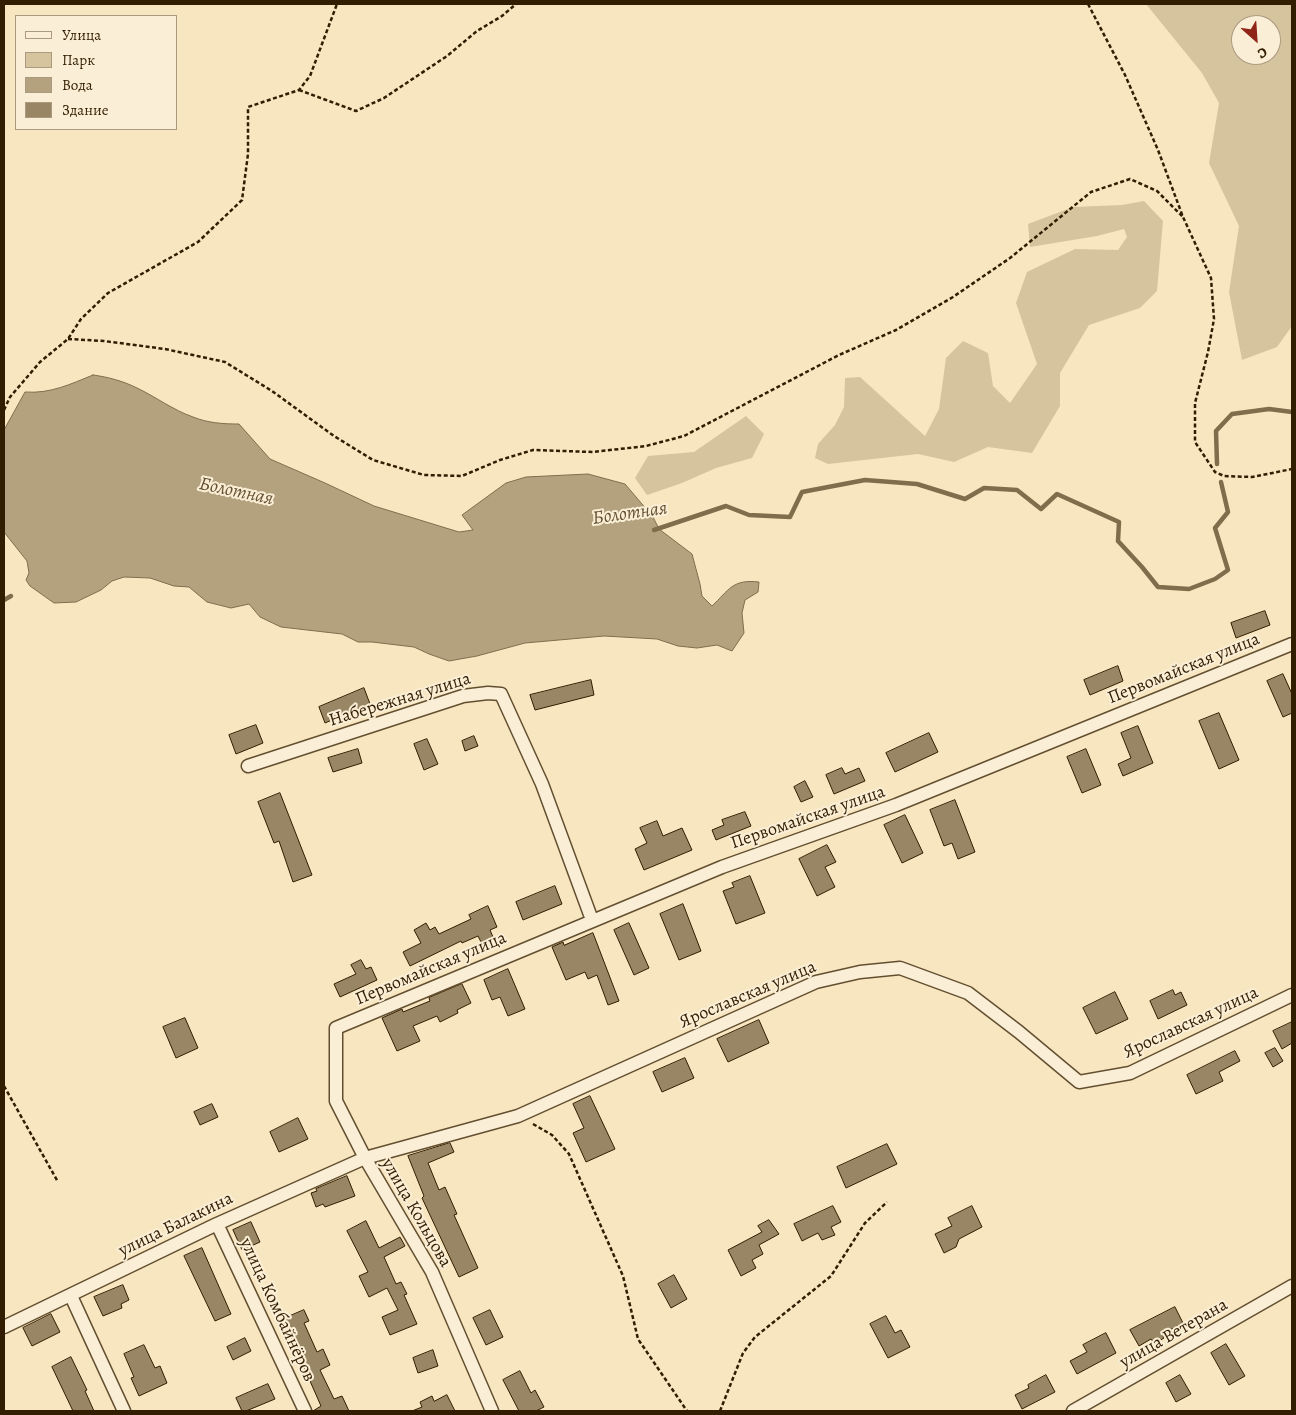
<!DOCTYPE html>
<meta charset="utf-8">
<style>
body{margin:0}
#map{position:relative;width:1296px;height:1415px;overflow:hidden;background:#f7e6c0;font-family:Alegreya,serif}
canvas{display:block}
.frame{position:absolute;inset:0;border:5px solid #321d00;pointer-events:none}
.legend{position:absolute;left:15px;top:15px;width:162px;height:115px;box-sizing:border-box;background:#faefd6;border:1px solid #aa9b80;margin:0;padding:6px 9px;list-style:none;font-size:15px;color:#321d00}
.legend li{display:flex;align-items:center;gap:10px;height:25px}
.legend b{width:25px;border:1px solid #aa9b80}
.north{position:absolute;left:1231px;top:15px;width:50px;height:50px;box-sizing:border-box;background:#faefd6;border:1px solid #aa9b80;border-radius:50%;rotate:154deg;font-size:14px;font-weight:700;line-height:20px;text-align:center;color:#321d00}
.north::after{content:'';display:block;margin:auto;width:18px;height:22px;background:#8f2418;clip-path:polygon(50% 0,100% 100%,50% 72%,0 100%)}
</style>
<div id="map">
<canvas width="1296" height="1415"></canvas>
<div class="frame"></div>
<ul class="legend">
<li><b style="height:6px;background:#faefd6"></b>Улица</li>
<li><b style="height:14px;background:#d6c49f"></b>Парк</li>
<li><b style="height:14px;background:#b4a27f"></b>Вода</li>
<li><b style="height:14px;background:#988664"></b>Здание</li>
</ul>
<div class="north">С</div>
</div>
<script>
const c = document.querySelector('canvas').getContext('2d');
c.lineJoin = 'round';
function fillPath(path, color) { c.fillStyle = color; c.fill(path, 'evenodd'); }
function strokePath(path, color, width, dash) { c.strokeStyle = color; c.lineWidth = width; c.lineCap = dash ? 'butt' : 'round'; c.setLineDash(dash || []); c.stroke(path); }
function label(font, color, halo, rows, align = 'center') {
  c.font = font + ' Alegreya,serif'; c.lineWidth = 4; c.setLineDash([]); c.textBaseline = 'middle'; c.strokeStyle = halo; c.fillStyle = color; for (const [text, x, y, turn = 0] of rows) {
    c.save(); c.translate(x, y); c.rotate((+turn || 0) * Math.PI / 180); c.textAlign = isNaN(turn) ? turn : align; if (halo) c.strokeText(text, 0, 0); c.fillText(text, 0, 0); c.restore();
  }
}
const green = new Path2D(`
 M 1146,4 L 1292,4 L 1292,326 L 1277,347 L 1242,360 L 1229,292 L 1239,226 L 1209,163 L 1219,103 L 1202,73 ZM 1241,25 L 1271,25 L 1271,55 L 1241,55 Z
 M 1144,201 L 1163,221 L 1157,291 L 1140,308 L 1089,325 L 1060,373 L 1060,406 L 1032,453 L 988,447 L 954,462 L 918,454 L 828,464 L 815,458 L 818,444 L 835,425 L 844,407 L 845,378 L 860,377 L 925,436 L 939,409 L 946,358 L 963,341 L 988,353 L 993,386 L 1010,403 L 1037,364 L 1016,303 L 1027,272 L 1075,249 L 1118,250 L 1127,237 L 1124,229 L 1097,236 L 1030,247 L 1028,224 L 1073,207 L 1122,205 Z
 M 746,416 L 764,434 L 752,458 L 716,468 L 682,483 L 647,495 L 635,478 L 648,456 L 694,452 Z`);
const water = new Path2D(`
 M 93,375 C 108,377 123,381 137,388 C 156,397 173,410 193,417 C 208,423 223,424 239,424 L 270,459 L 325,483 L 374,506 L 459,532 L 473,530 L 462,515 L 506,483 L 526,477 L 588,474 L 625,484 L 653,517 L 659,529 L 692,554 L 700,584 L 702,596 L 712,606 C 729,590 732,579 759,582 L 758,592 L 745,600 L 742,613 L 744,633 L 732,651 L 717,645 L 697,648 L 678,646 L 657,639 L 604,636 L 525,643 L 477,656 L 449,661 L 429,654 L 414,647 L 372,642 L 358,642 L 342,634 L 281,627 L 260,617 L 249,604 L 231,608 L 207,602 L 189,587 L 174,586 L 150,578 L 124,577 L 112,581 L 101,590 L 76,602 L 54,603 L 30,586 L 26,580 L 29,573 L 27,561 L 4,532 L 4,430 L 25,392 C 50,394 71,384 93,375 Z`);
const stream = new Path2D(`
 M 1217,464 L 1216,431 L 1232,414 L 1269,409 L 1292,412
 M 654,530 L 726,506 L 749,515 L 790,517 L 802,492 L 865,480 L 917,484 L 965,499 L 984,488 L 1017,490 L 1041,509 L 1057,494 L 1119,522 L 1118,541 L 1142,567 L 1158,587 L 1189,589 L 1215,579 L 1228,570 L 1215,528 L 1228,512 L 1221,482
 M 4,600 L 11,596`);
const building = new Path2D(`
 M 1265,611 L 1270,625 L 1236,638 L 1231,623 Z
 M 1118,666 L 1123,681 L 1090,695 L 1084,680 Z
 M 1283,674 L 1292,694 L 1292,713 L 1283,717 L 1267,681 Z
 M 591,680 L 594,695 L 535,710 L 530,695 Z
 M 364,688 L 370,704 L 325,723 L 319,707 Z
 M 1219,713 L 1239,760 L 1219,769 L 1199,721 Z
 M 256,725 L 263,743 L 236,754 L 229,735 Z
 M 1138,726 L 1153,763 L 1123,776 L 1118,764 L 1131,758 L 1121,733 Z
 M 929,733 L 938,752 L 895,772 L 886,753 Z
 M 474,736 L 478,746 L 465,751 L 462,741 Z
 M 427,739 L 438,764 L 424,770 L 414,744 Z
 M 358,749 L 362,763 L 333,772 L 328,758 Z
 M 1086,749 L 1101,785 L 1082,793 L 1067,757 Z
 M 842,768 L 845,774 L 859,768 L 865,781 L 834,794 L 826,775 Z
 M 805,781 L 813,797 L 801,802 L 794,787 Z
 M 280,793 L 312,875 L 293,882 L 279,841 L 274,843 L 258,802 Z
 M 955,800 L 975,852 L 958,859 L 952,843 L 944,846 L 930,810 Z
 M 745,812 L 751,826 L 716,840 L 712,830 L 724,825 L 722,820 Z
 M 905,815 L 923,853 L 902,863 L 884,825 Z
 M 657,821 L 663,836 L 682,828 L 692,850 L 644,870 L 635,849 L 647,843 L 640,828 Z
 M 827,845 L 836,862 L 825,867 L 835,887 L 817,896 L 799,859 Z
 M 750,876 L 765,913 L 736,924 L 723,891 L 734,887 L 732,883 Z
 M 555,886 L 562,904 L 523,920 L 516,902 Z
 M 683,904 L 701,951 L 679,960 L 660,914 Z
 M 488,906 L 497,927 L 490,930 L 493,937 L 481,942 L 478,936 L 462,943 L 461,941 L 410,966 L 403,952 L 421,943 L 414,930 L 426,923 L 430,930 L 435,927 L 439,934 L 471,919 L 469,915 Z
 M 629,923 L 649,968 L 634,975 L 614,930 Z
 M 593,933 L 619,1001 L 608,1005 L 597,975 L 588,979 L 585,972 L 566,980 L 552,947 L 563,942 L 564,945 Z
 M 361,960 L 366,969 L 371,967 L 377,980 L 340,997 L 334,984 L 356,974 L 351,965 Z
 M 508,969 L 525,1009 L 508,1016 L 500,997 L 492,1000 L 484,980 Z
 M 462,984 L 471,1003 L 457,1010 L 458,1013 L 440,1022 L 437,1016 L 413,1026 L 420,1041 L 397,1051 L 382,1018 L 402,1009 L 403,1012 L 430,1001 L 429,998 Z
 M 1173,990 L 1175,995 L 1181,992 L 1187,1005 L 1158,1019 L 1150,1001 Z
 M 1115,992 L 1128,1019 L 1096,1034 L 1083,1008 Z
 M 185,1018 L 198,1048 L 176,1058 L 163,1027 Z
 M 759,1020 L 769,1043 L 728,1062 L 717,1039 Z
 M 1292,1022 L 1292,1043 L 1282,1049 L 1273,1031 Z
 M 1275,1048 L 1283,1061 L 1273,1067 L 1265,1053 Z
 M 1235,1051 L 1240,1061 L 1219,1072 L 1223,1081 L 1196,1094 L 1187,1075 Z
 M 685,1058 L 694,1078 L 662,1092 L 653,1072 Z
 M 590,1096 L 615,1149 L 586,1162 L 573,1133 L 584,1128 L 573,1104 Z
 M 212,1104 L 218,1117 L 200,1125 L 194,1112 Z
 M 298,1118 L 308,1139 L 279,1152 L 270,1132 Z
 M 450,1143 L 454,1152 L 428,1163 L 439,1190 L 445,1187 L 457,1214 L 454,1215 L 478,1268 L 459,1277 L 422,1198 L 424,1196 L 408,1156 Z
 M 887,1144 L 897,1164 L 846,1188 L 837,1167 Z
 M 347,1176 L 355,1196 L 325,1207 L 323,1204 L 316,1207 L 311,1193 L 317,1191 L 316,1189 Z
 M 833,1206 L 841,1222 L 831,1227 L 835,1235 L 822,1240 L 818,1233 L 802,1241 L 794,1224 Z
 M 972,1206 L 982,1227 L 959,1239 L 956,1247 L 944,1253 L 935,1234 L 952,1226 L 948,1218 Z
 M 769,1220 L 779,1234 L 759,1245 L 763,1254 L 752,1260 L 756,1268 L 741,1276 L 728,1250 L 762,1232 L 758,1226 Z
 M 366,1221 L 379,1248 L 400,1237 L 405,1246 L 384,1257 L 396,1284 L 401,1282 L 407,1294 L 404,1295 L 417,1324 L 390,1335 L 382,1317 L 398,1310 L 387,1288 L 369,1297 L 359,1276 L 368,1272 L 347,1231 Z
 M 251,1222 L 260,1242 L 242,1250 L 233,1230 Z
 M 202,1248 L 231,1314 L 215,1321 L 184,1256 Z
 M 674,1275 L 687,1299 L 671,1308 L 658,1284 Z
 M 123,1285 L 129,1300 L 121,1304 L 122,1308 L 103,1316 L 94,1297 Z
 M 1175,1307 L 1183,1323 L 1162,1334 L 1164,1338 L 1154,1344 L 1151,1339 L 1139,1346 L 1130,1330 Z
 M 304,1310 L 309,1321 L 304,1323 L 317,1352 L 323,1349 L 330,1365 L 320,1370 L 334,1399 L 342,1396 L 349,1411 L 313,1411 L 321,1406 L 288,1331 L 287,1331 L 281,1320 Z
 M 490,1310 L 503,1337 L 486,1345 L 473,1318 Z
 M 51,1314 L 60,1332 L 32,1346 L 23,1328 Z
 M 886,1316 L 895,1333 L 901,1330 L 910,1347 L 888,1358 L 870,1324 Z
 M 1106,1333 L 1116,1353 L 1077,1374 L 1070,1361 L 1087,1352 L 1083,1345 Z
 M 245,1338 L 251,1351 L 233,1360 L 227,1347 Z
 M 1226,1344 L 1245,1376 L 1229,1385 L 1211,1353 Z
 M 144,1345 L 155,1368 L 160,1366 L 167,1383 L 139,1396 L 131,1378 L 134,1377 L 124,1354 Z
 M 433,1350 L 438,1366 L 418,1373 L 413,1358 Z
 M 71,1357 L 87,1390 L 85,1391 L 94,1411 L 73,1411 L 52,1367 Z
 M 520,1371 L 531,1393 L 535,1390 L 544,1407 L 536,1411 L 519,1411 L 503,1380 Z
 M 1046,1375 L 1055,1392 L 1022,1409 L 1015,1395 L 1029,1388 L 1028,1385 Z
 M 1180,1375 L 1191,1394 L 1176,1402 L 1166,1383 Z
 M 268,1384 L 275,1399 L 246,1411 L 242,1411 L 236,1398 Z
 M 447,1395 L 455,1411 L 412,1411 L 422,1407 L 420,1402 L 432,1396 L 434,1401 Z`);
const path = new Path2D(`
 M 1088,4 L 1125,75 L 1158,150 L 1183,217 L 1211,278 L 1214,319 L 1208,352 L 1195,403 L 1195,442 L 1215,472 L 1224,476 L 1252,477 L 1292,469
 M 299,90 L 356,111 L 384,98 L 447,56 L 477,31 L 502,16 L 516,4
 M 68,339 L 104,341 L 165,349 L 225,362 L 272,391 L 334,436 L 373,460 L 424,475 L 462,476 L 500,460 L 533,450 L 593,452 L 646,446 L 684,436 L 839,355 L 896,330 L 953,297 L 1010,258 L 1091,192 L 1130,179 L 1157,191 L 1183,217
 M 4,410 L 10,397 L 40,362 L 68,339 L 81,319 L 108,293 L 198,242 L 242,200 L 248,154 L 248,107 L 299,90 L 310,76 L 337,4
 M 4,1086 L 58,1182
 M 533,1124 L 552,1135 L 569,1154 L 623,1276 L 638,1339 L 687,1411
 M 720,1411 L 743,1353 L 755,1337 L 831,1276 L 865,1223 L 887,1202`);
const minor = new Path2D(`
 M 248,766 L 463,696 L 488,693 L 501,694 L 542,784 L 592,920
 M 217,1224 L 305,1411
 M 71,1296 L 124,1411
 M 4,1327 L 217,1224 L 365,1158 L 518,1116 L 816,982 L 860,972 L 900,968 L 968,993 L 1019,1032 L 1079,1082 L 1130,1073 L 1292,995
 M 492,1411 L 432,1272 L 365,1158 L 336,1101 L 336,1028 L 722,867 L 896,805 L 1292,644
 M 1073,1411 L 1292,1286`);
const streetNames = [
 ["Первомайская улица",1184,669,-22],
 ["Набережная улица",400,700,-17],
 ["Первомайская улица",808,818,-19],
 ["Первомайская улица",431,969,-23],
 ["Ярославская улица",748,995,-23],
 ["Ярославская улица",1191,1023,-25],
 ["улица Кольцова",416,1213,60],
 ["улица Балакина",176,1225,-26],
 ["улица Комбайнёров",277,1310,65],
 ["улица Ветерана",1174,1334,-30]
];
const waterNames = [
 ["Болотная",236,492,12],
 ["Болотная",630,514,-8]
];
fillPath(green, '#d6c49f');
fillPath(water, '#b4a27f');
strokePath(water, '#806d4c', 1);
strokePath(stream, '#806d4c', 4.5);
fillPath(building, '#988664');
strokePath(building, '#321d00', 1);
strokePath(minor, '#634f30', 15);
strokePath(path, '#321d00', 2.5, [4, 2.5]);
strokePath(minor, '#faefd6', 12);
label('18px', '#321d00', '#faefd6', streetNames);
label('italic 19px', '#665233', '#faefd6', waterNames);
</script>
